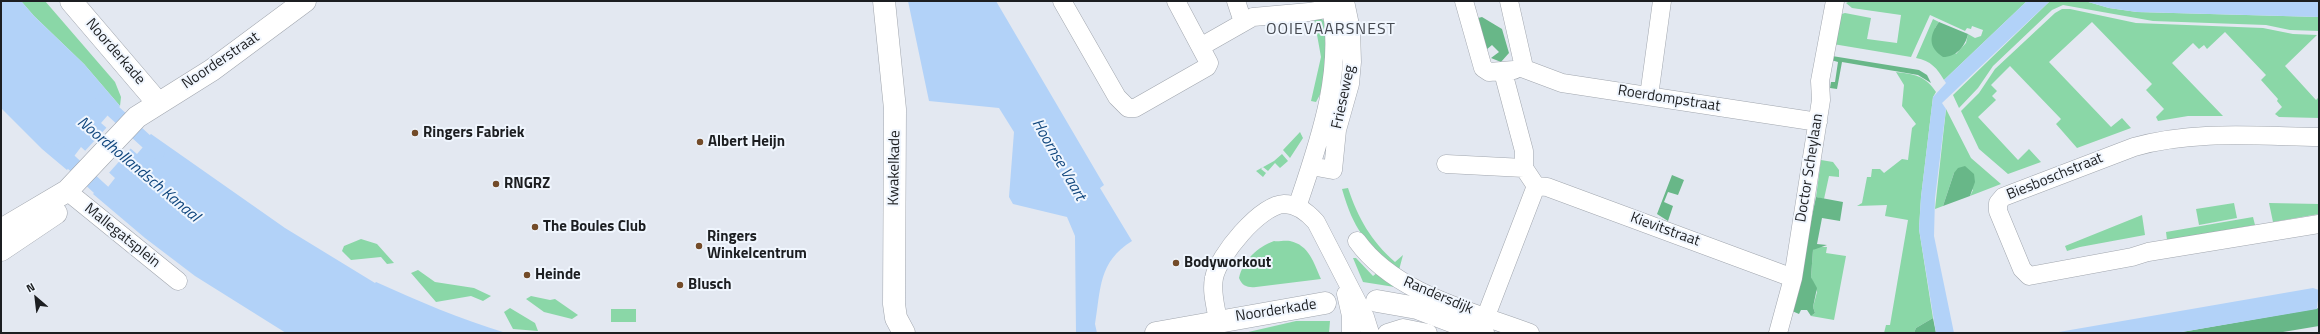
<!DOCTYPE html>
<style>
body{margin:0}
#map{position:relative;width:2320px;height:334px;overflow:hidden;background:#e3e8f1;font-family:"Titillium Web",sans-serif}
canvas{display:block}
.frame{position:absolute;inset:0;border:2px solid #1c1e21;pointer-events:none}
.north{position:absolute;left:16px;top:278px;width:40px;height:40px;-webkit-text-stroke:3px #f0f6fe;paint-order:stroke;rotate:332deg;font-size:11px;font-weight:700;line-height:16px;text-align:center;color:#1c1e21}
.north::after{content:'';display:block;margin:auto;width:14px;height:18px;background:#1c1e21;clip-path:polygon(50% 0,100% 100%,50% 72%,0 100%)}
</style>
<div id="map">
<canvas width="2320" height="334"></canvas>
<div class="frame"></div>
<div class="north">N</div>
</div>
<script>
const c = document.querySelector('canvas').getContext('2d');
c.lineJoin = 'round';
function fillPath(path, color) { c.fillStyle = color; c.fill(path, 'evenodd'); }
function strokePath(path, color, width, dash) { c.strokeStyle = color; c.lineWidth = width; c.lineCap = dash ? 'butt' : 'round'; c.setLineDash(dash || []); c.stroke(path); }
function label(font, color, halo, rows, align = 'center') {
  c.font = font + ' "Titillium Web",sans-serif'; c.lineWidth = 4; c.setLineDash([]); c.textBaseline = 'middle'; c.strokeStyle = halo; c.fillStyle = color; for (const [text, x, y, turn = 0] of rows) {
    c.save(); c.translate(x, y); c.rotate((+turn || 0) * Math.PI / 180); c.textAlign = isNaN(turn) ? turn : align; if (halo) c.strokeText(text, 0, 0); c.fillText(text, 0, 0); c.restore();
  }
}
const green = new Path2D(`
 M 21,1 L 45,1 L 115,82 L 121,97 L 120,106 L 84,64 L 34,16 Z
 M 1850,1 L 2027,1 L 1944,80 C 1937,68 1931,61 1916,58 L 1933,19 L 1939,22 L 1935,28 L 1956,54 L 1966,43 L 1968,34 L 1975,38 L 1981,36 L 1983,30 L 1972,26 L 1971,29 L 1967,28 L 1965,31 L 1930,15 L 1911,57 L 1833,44 L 1838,15 L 1845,13 L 1871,18 L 1867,39 L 1897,43 L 1901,15 L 1852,8 L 1846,3 Z
 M 2050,1 L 2085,1 L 2109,8 L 2137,12 L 2319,17 L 2319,31 L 2290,30 L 2266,25 L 2153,21 L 2063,5 L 2052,10 L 1993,66 L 1978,88 L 1959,108 L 1953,95 Z
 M 2062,9 L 2070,9 L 2136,23 L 2263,28 L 2293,34 L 2317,35 L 2285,66 L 2316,100 L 2319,97 L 2319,118 L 2279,117 L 2275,114 L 2282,107 L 2277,101 L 2278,99 L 2261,80 L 2266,75 L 2225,32 L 2207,49 L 2204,45 L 2199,49 L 2193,43 L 2172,63 L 2223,116 L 2188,116 L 2158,121 L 2156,117 L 2164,109 L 2146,90 L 2152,84 L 2092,22 L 2049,62 L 2111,127 L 2122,118 L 2131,128 L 2077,148 L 2056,124 L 2061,119 L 2010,66 L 1991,85 L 1997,91 L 1992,96 L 1996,100 L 1978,117 L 2018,160 L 2029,149 L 2041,162 L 2008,174 L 1979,149 L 1961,111 L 1979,93 L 1995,69 L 2055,13 Z
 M 1314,18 L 1322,19 L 1327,24 L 1323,89 L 1316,102 L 1311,101 L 1321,57 Z
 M 1896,72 C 1914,74 1926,76 1936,92 L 1933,97 L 1921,197 L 1919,229 L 1933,318 L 1916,328 L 1914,333 L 1884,333 L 1886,325 L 1890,325 L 1908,220 L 1885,216 L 1887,205 L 1857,206 L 1862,203 L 1867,177 L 1871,177 L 1872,169 L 1880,169 L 1884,173 L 1902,159 L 1908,160 L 1912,128 L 1916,124 L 1902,106 L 1904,85 Z
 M 1946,109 L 1971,158 L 2001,184 L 1970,196 L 1973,190 L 1954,173 L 1943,206 L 1935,209 Z
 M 1300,132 L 1303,138 L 1290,158 L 1283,150 Z
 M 1282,154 L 1288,161 L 1280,168 L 1275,163 L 1268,171 L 1263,167 L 1261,169 L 1266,173 L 1263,177 L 1256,171 L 1274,161 Z
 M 1821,160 L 1833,162 L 1839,170 L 1839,177 L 1829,176 L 1824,199 L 1816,197 Z
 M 1348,188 C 1358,218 1371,241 1395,262 L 1403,255 L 1399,270 L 1394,270 C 1365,240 1354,231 1342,189 Z
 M 2234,203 L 2237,218 L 2199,225 L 2196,209 Z
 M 2269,203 L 2319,204 L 2319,214 L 2273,222 Z
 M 2142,215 L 2145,235 L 2080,247 L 2067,251 L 2065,246 Z
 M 2253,217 L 2255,225 L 2167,240 L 2166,232 Z
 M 361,239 L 377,244 L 394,263 L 387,264 L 381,257 L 351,260 L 342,251 L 344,246 Z
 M 1274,241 C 1278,242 1284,240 1290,241 C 1309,245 1314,263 1321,279 L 1256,287 C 1248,288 1242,286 1239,278 C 1243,260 1258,247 1274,241 Z
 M 1827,247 L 1826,253 L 1846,256 L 1834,320 L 1811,316 L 1815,313 L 1813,307 L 1817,292 L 1811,277 L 1813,250 L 1817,247 Z
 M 1353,258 L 1356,258 L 1373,276 L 1378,272 L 1401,288 L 1363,282 Z
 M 418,270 L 435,282 L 474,288 L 491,296 L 483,301 L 471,296 L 436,302 L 411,273 Z
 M 531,296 L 550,300 L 555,299 L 578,315 L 572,319 L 544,312 L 526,299 Z
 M 510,308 L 535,323 L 538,331 L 513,329 L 504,312 Z
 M 611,309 L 636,309 L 636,322 L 611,322 Z
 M 1296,321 L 1330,321 L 1329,333 L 1244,333 Z`);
const forest = new Path2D(`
 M 1482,17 L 1502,29 L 1509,53 L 1501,62 L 1491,58 L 1499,52 L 1492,45 L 1486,50 L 1474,19 Z
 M 1939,22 L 1968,34 C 1965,47 1956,57 1943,57 C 1928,47 1929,36 1939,22 Z
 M 1832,56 L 1919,70 L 1927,75 L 1931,83 L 1918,75 L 1842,62 L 1837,89 L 1830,88 L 1831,82 L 1835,82 L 1838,62 L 1831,60 Z
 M 1965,166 L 1974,174 L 1975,182 L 1970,196 L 1943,206 L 1954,173 L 1958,168 Z
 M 1672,175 L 1684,180 L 1678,195 L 1668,192 L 1664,202 L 1673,206 L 1668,221 L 1657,214 Z
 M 1816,197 L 1843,202 L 1840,221 L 1822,218 L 1817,244 L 1827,245 L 1813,250 L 1811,277 L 1817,288 L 1813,307 L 1815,313 L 1811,316 L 1807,310 L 1801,310 L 1799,314 L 1792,311 Z
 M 2319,308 L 2319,326 L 2277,333 L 2176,333 Z
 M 1933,318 L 1936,333 L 1914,333 L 1916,328 Z`);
const water = new Path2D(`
 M 1,1 L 21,1 L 34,16 L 84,64 L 120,106 L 112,118 L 108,115 L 101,123 L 137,154 L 143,147 L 140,143 L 151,134 L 285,228 L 375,283 L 376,282 C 418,301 460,319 506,333 L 286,333 L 195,276 L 145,238 L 93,194 L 103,183 L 108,187 L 115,178 L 81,147 L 72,159 L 74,161 L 67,170 L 42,149 L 1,108 Z
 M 908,1 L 996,1 L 1104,185 L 1100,188 L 1132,241 C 1098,262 1101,289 1095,324 L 1097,333 L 1076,333 L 1075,236 L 1067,217 L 1013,204 L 1009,197 L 1014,132 L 999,108 L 929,101 Z
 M 2027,1 L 2050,1 L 1942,103 L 1946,109 L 1935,198 L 1934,236 L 1954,333 L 1936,333 L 1919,229 L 1921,197 L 1933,97 L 1946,83 L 1944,80 Z
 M 2085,1 L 2319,1 L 2319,17 L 2137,12 L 2109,8 Z
 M 2313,288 L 2319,290 L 2317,309 L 2176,333 L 2053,333 Z`);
const pier = new Path2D(`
 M 108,126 L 132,147 L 108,174 L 84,152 Z`);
const canal = new Path2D(`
 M 102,101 L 158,152
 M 58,150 L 112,200`);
const minor = new Path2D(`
 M 1062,1 L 1117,97 L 1128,108 L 1135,108 L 1207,67 L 1209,63 L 1176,1
 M 1236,1 L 1243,22
 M 1464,1 L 1483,68 L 1489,72 L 1514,70
 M 1509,1 L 1523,63 L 1522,68
 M 1202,46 L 1253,17 L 1309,12 L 1332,8
 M 1522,68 L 1562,83 L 1818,122
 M 1649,96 L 1662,1
 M 2319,137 C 2257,136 2194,130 2134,147 L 2003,197 L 1998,203 L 1998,211 L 2022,269 L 2029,276 L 2132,257 L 2148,252 L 2319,224
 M 1446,164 L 1524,168
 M 1311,166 L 1333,170 L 1337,130 L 1350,84 L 1352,62 L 1351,30 L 1345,1
 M 1536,186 L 1547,187 L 1793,278
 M 67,191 L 178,281
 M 1297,207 C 1319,142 1345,70 1330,1
 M 1357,241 C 1395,294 1472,311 1530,333
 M 1346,294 L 1351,316 L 1351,333
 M 1486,316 L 1536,186 L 1524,168 L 1524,151 L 1503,72
 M 1218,321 C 1216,307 1211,292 1214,278 C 1218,256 1260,205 1284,204 C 1297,204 1308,213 1316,222 L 1365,317 L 1370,333
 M 1387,333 L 1403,328 L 1428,333
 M 1778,333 L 1793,278 L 1821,100 L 1820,81 L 1835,1`);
const major = new Path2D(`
 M 71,1 L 158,103
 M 884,1 L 895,109 L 894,304 L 896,318 L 904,333
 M 1,230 L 67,191 L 137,117 L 212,70 L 305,1
 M 1,250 L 56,213
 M 1377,301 L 1417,308 L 1483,333
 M 1156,333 L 1325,303`);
const markers = [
 [415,133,4,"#734b29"],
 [700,142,4,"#734b29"],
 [496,184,4,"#734b29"],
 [535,227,4,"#734b29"],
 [699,246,4,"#734b29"],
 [1176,263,4,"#734b29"],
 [527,275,4,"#734b29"],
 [680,285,4,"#734b29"]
];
const streetNames = [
 ["Noorderkade",115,52,49],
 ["Noorderstraat",221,61,-34],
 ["Frieseweg",1344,97,-78],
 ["Roerdompstraat",1669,99,9],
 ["Kwakelkade",895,168,-89],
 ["Doctor Scheylaan",1810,168,-81],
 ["Biesboschstraat",2055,177,-22],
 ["Kievitstraat",1665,230,20],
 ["Mallegatsplein",122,236,39],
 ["Randersdijk",1438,296,23],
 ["Noorderkade",1276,311,-9]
];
const poiNames = [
 ["Ringers Fabriek",423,133],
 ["Albert Heijn",708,142],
 ["RNGRZ",504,184],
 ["The Boules Club",543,227],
 ["Ringers",707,237],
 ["Winkelcentrum",707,254],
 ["Bodyworkout",1184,263],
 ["Heinde",535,275],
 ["Blusch",688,285]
];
const neighbourhoodNames = [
 ["OOIEVAARSNEST",1331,30]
];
const waterNames = [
 ["Hoornse Vaart",1058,160,60],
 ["Noordhollandsch Kanaal",138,170,40]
];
fillPath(green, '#8ad7a7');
fillPath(forest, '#68b788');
fillPath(water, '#b2d2f8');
fillPath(pier, '#e3e8f1');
strokePath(canal, '#b2d2f8', 14);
strokePath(minor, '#a1a6ae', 19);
strokePath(major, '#a1a6ae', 23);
strokePath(minor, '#fff', 18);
strokePath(major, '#fff', 22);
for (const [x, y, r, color] of markers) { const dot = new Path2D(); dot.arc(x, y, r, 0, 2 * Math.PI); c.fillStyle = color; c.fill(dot); strokePath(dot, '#f0f6fe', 1.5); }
label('15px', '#1c1e21', '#f0f6fe', streetNames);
label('bold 15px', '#1c1e21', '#f0f6fe', poiNames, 'left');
c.letterSpacing = '1px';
label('16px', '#454950', '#f0f6fe', neighbourhoodNames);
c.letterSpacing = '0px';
label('italic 16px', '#11477e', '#f0f6fe', waterNames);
</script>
